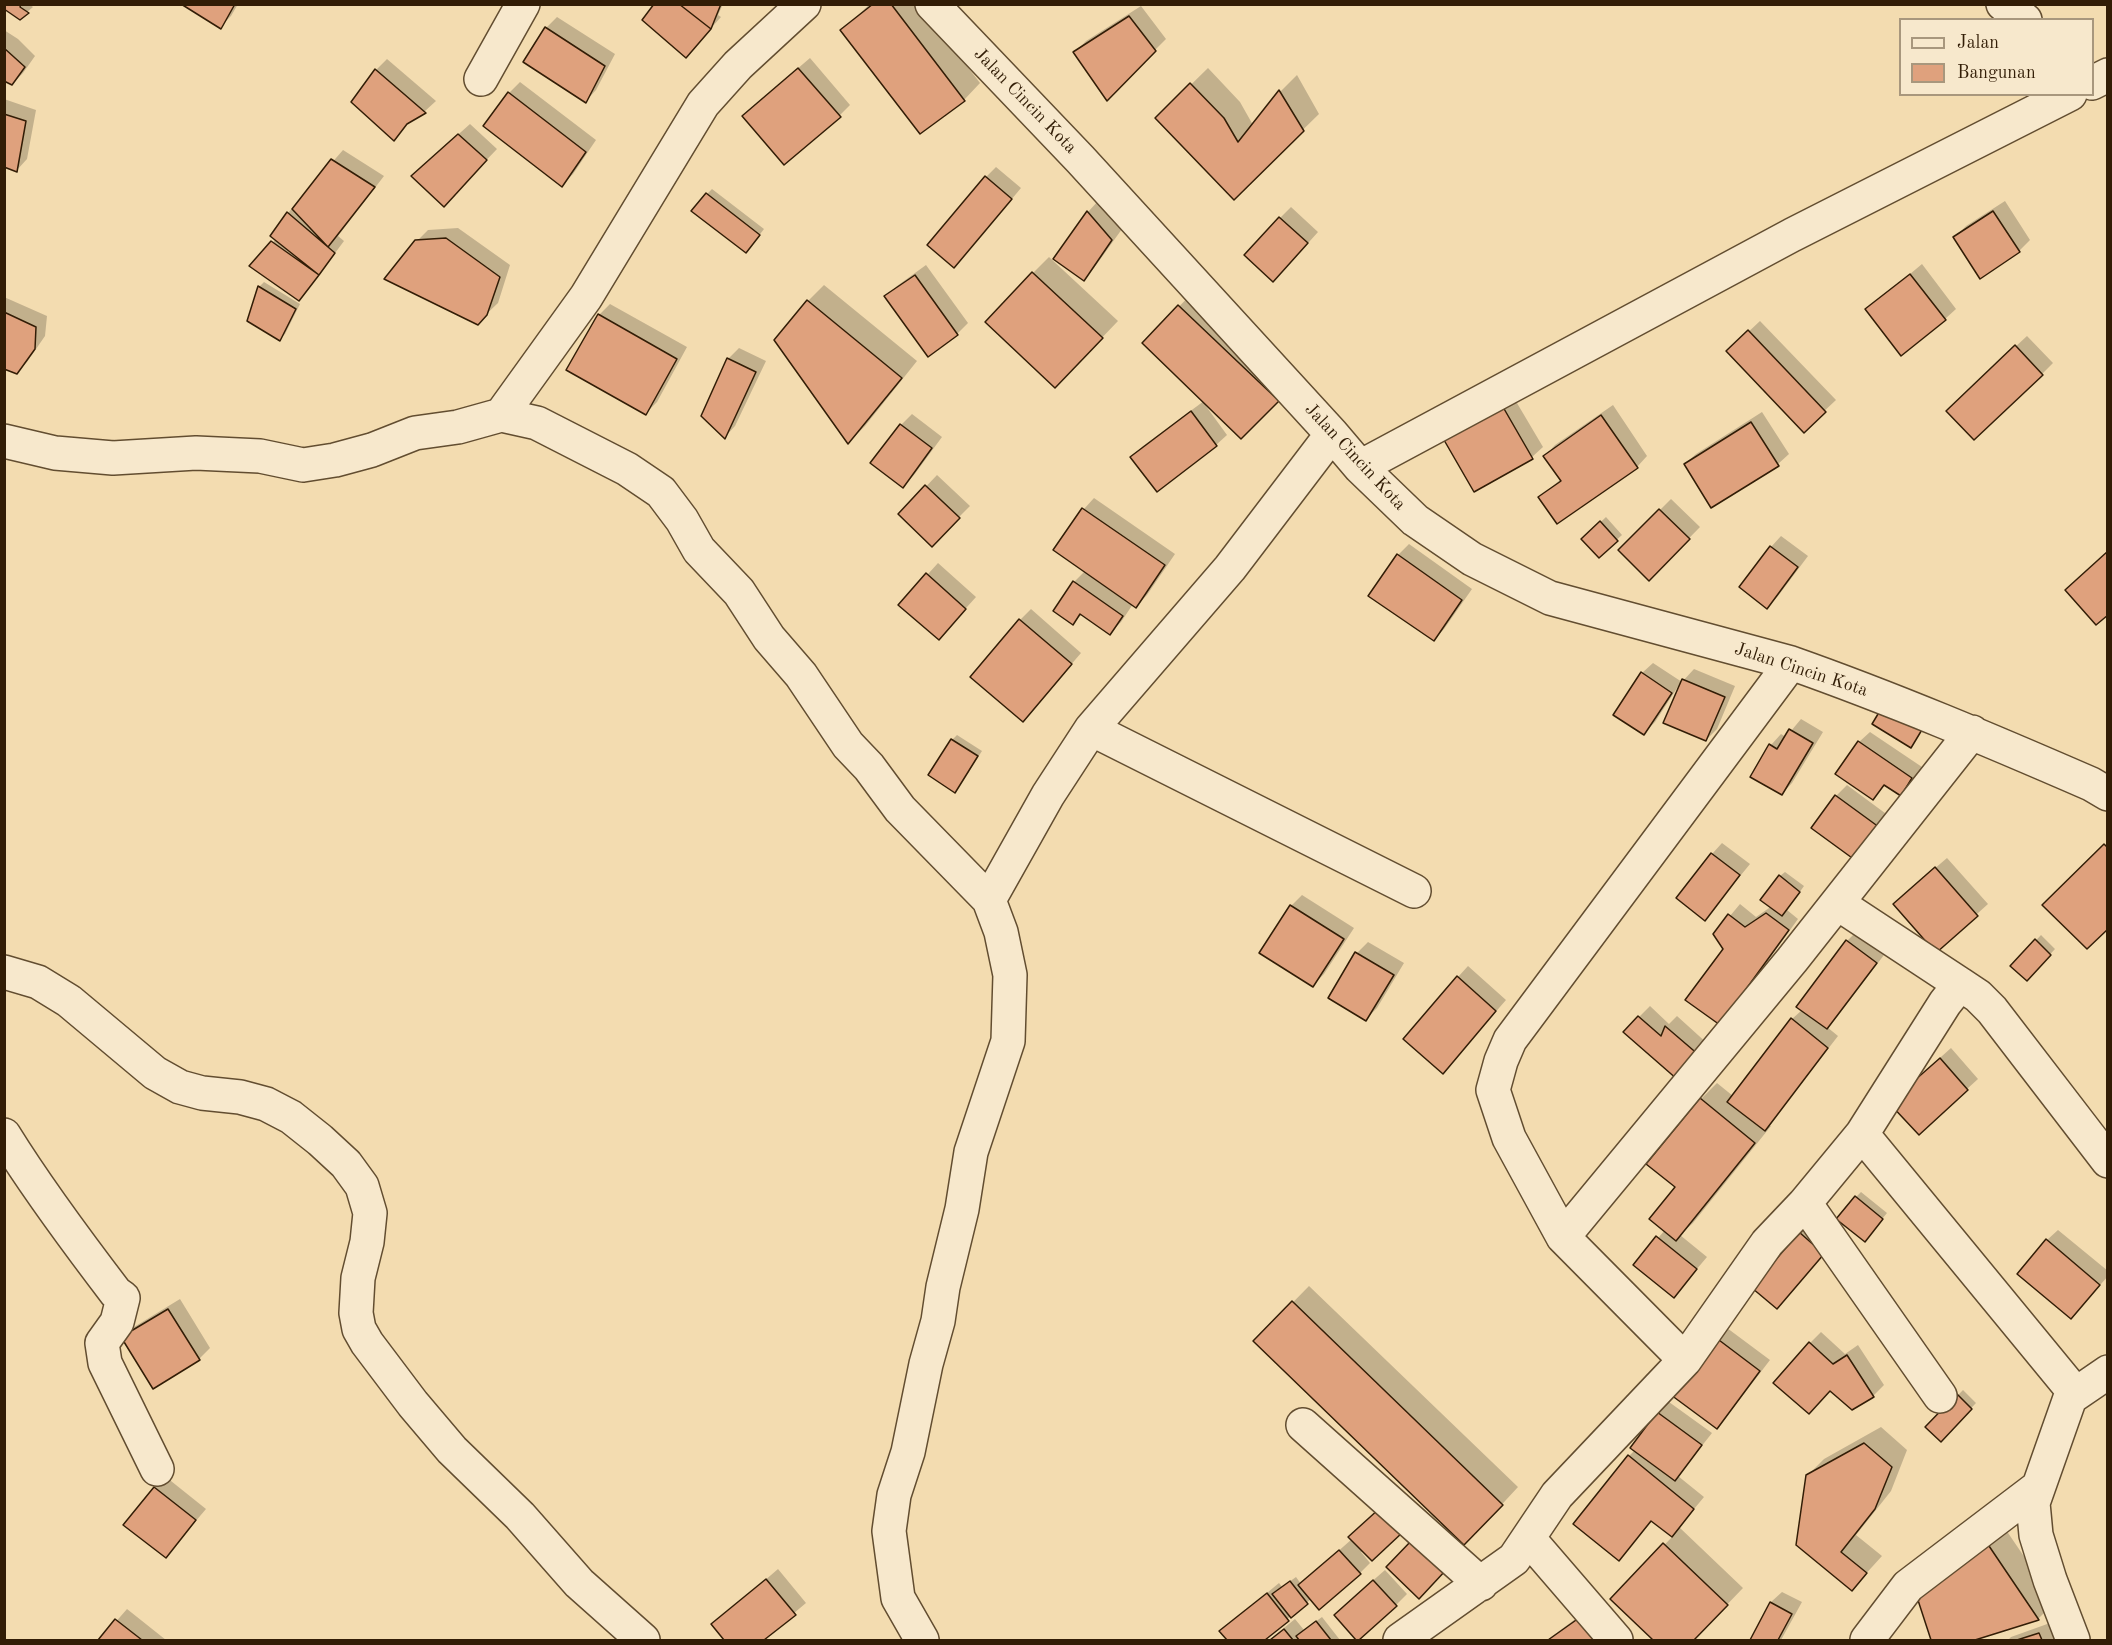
<!DOCTYPE html>
<style>
body{margin:0}
#map{position:relative;width:2112px;height:1645px;overflow:hidden;background:#f3dcb0;font-family:"Old Standard TT",serif}
canvas{display:block}
.frame{position:absolute;inset:0;border:6px solid #321d06;pointer-events:none}
.legend{position:absolute;left:1899px;top:18px;width:195px;height:78px;box-sizing:border-box;background:#f7e8cc;border:2px solid #a8977d;margin:0;padding:8px 10px;list-style:none;font-size:18px;color:#321d06}
.legend li{display:flex;align-items:center;gap:12px;height:30px}
.legend b{width:30px;border:2px solid #a8977d}
</style>
<div id="map">
<canvas width="2112" height="1645"></canvas>
<div class="frame"></div>
<ul class="legend">
<li><b style="height:8px;background:#f7e8cc"></b>Jalan</li>
<li><b style="height:16px;background:#dfa17d"></b>Bangunan</li>
</ul>
</div>
<script>
const c = document.querySelector('canvas').getContext('2d');
c.lineJoin = 'round';
function fillPath(path, color) { c.fillStyle = color; c.fill(path, 'evenodd'); }
function strokePath(path, color, width, dash) { c.strokeStyle = color; c.lineWidth = width; c.lineCap = dash ? 'butt' : 'round'; c.setLineDash(dash || []); c.stroke(path); }
function label(font, color, halo, rows, align = 'center') {
  c.font = font + ' "Old Standard TT",serif'; c.lineWidth = 4.5; c.setLineDash([]); c.textBaseline = 'middle'; c.strokeStyle = halo; c.fillStyle = color; for (const [text, x, y, turn = 0] of rows) {
    c.save(); c.translate(x, y); c.rotate((+turn || 0) * Math.PI / 180); c.textAlign = isNaN(turn) ? turn : align; if (halo) c.strokeText(text, 0, 0); c.fillText(text, 0, 0); c.restore();
  }
}
const shadow = new Path2D(`
 M 4,4 L 29,4 L 33,7 L 20,18 Z
 M 184,4 L 238,4 L 231,16 L 220,27 Z
 M 656,4 L 723,4 L 718,15 L 721,17 L 686,56 Z
 M 870,4 L 919,4 L 980,83 L 964,100 L 842,30 Z
 M 1141,6 L 1166,39 L 1107,98 L 1075,52 L 1086,41 Z
 M 557,17 L 615,54 L 596,90 L 586,101 L 525,61 L 546,28 Z
 M 4,30 L 18,39 L 35,56 L 23,73 L 12,84 L 6,80 L 4,84 Z
 M 810,58 L 850,105 L 839,116 L 755,105 Z
 M 387,59 L 436,101 L 425,111 L 411,120 L 393,139 L 353,101 L 376,70 Z
 M 1208,68 L 1240,102 L 1253,125 L 1281,91 L 1297,75 L 1319,114 L 1234,197 L 1157,118 Z
 M 520,82 L 596,140 L 573,174 L 562,185 L 509,93 Z
 M 4,99 L 36,110 L 27,159 L 17,170 L 4,165 Z
 M 470,124 L 497,149 L 454,194 L 424,165 Z
 M 343,150 L 384,176 L 338,236 L 344,241 L 309,288 L 299,299 L 252,266 L 276,239 L 288,213 Z
 M 996,167 L 1021,188 L 965,255 L 986,177 Z
 M 712,189 L 764,229 L 751,246 L 707,194 Z
 M 1098,201 L 1122,229 L 1094,268 L 1083,279 L 1055,259 L 1088,212 Z
 M 2005,201 L 2030,240 L 2019,251 L 1980,276 L 1955,237 L 1966,226 Z
 M 1291,207 L 1318,232 L 1284,270 L 1280,218 Z
 M 458,228 L 510,265 L 498,303 L 477,323 L 417,241 L 428,230 Z
 M 1049,257 L 1118,321 L 1071,370 L 1033,273 Z
 M 1922,264 L 1956,309 L 1945,319 L 1867,310 Z
 M 926,265 L 968,323 L 957,334 L 928,355 L 886,297 L 897,286 Z
 M 264,282 L 300,304 L 285,334 L 280,339 L 259,287 Z
 M 824,285 L 917,361 L 865,426 L 849,442 L 808,301 Z
 M 1196,289 L 1294,383 L 1241,437 L 1204,401 L 1203,402 L 1227,435 L 1216,445 L 1132,457 L 1143,446 L 1204,401 L 1144,343 Z
 M 4,297 L 47,316 L 45,336 L 27,362 L 16,373 L 4,367 Z
 M 610,304 L 687,347 L 657,402 L 646,413 L 599,315 Z
 M 1760,321 L 1836,400 L 1804,430 L 1728,351 Z
 M 2027,336 L 2053,363 L 2042,374 L 1958,400 Z
 M 739,348 L 766,361 L 735,426 L 725,437 L 728,359 Z
 M 1514,398 L 1543,447 L 1532,457 L 1446,441 Z
 M 1613,405 L 1647,456 L 1637,467 L 1540,497 L 1561,479 L 1545,456 L 1555,445 Z
 M 1762,412 L 1789,454 L 1778,464 L 1685,464 L 1696,454 Z
 M 912,414 L 942,437 L 914,475 L 903,486 L 901,425 Z
 M 937,475 L 970,506 L 932,544 L 900,514 Z
 M 1094,498 L 1175,554 L 1147,595 L 1136,606 L 1133,604 L 1121,622 L 1110,633 L 1082,614 L 1073,623 L 1074,582 L 1085,571 L 1084,509 Z
 M 1671,499 L 1700,527 L 1649,579 L 1620,550 Z
 M 1606,517 L 1622,535 L 1599,556 L 1583,539 Z
 M 1781,536 L 1808,556 L 1778,596 L 1767,607 L 1771,547 Z
 M 1409,544 L 1472,589 L 1444,629 L 1434,640 L 1398,555 Z
 M 938,563 L 976,597 L 949,627 L 900,605 Z
 M 1031,609 L 1081,653 L 1033,709 L 1020,620 Z
 M 1653,663 L 1682,682 L 1694,669 L 1735,686 L 1717,729 L 1706,740 L 1679,685 L 1655,722 L 1644,733 L 1642,673 Z
 M 1801,719 L 1823,732 L 1792,783 L 1782,794 L 1752,776 L 1771,745 L 1781,734 L 1786,737 Z
 M 1870,732 L 1922,767 L 1911,783 L 1901,794 L 1886,784 L 1873,798 L 1859,742 Z
 M 957,735 L 982,751 L 959,786 L 952,740 Z
 M 1847,785 L 1893,819 L 1869,851 L 1813,828 L 1836,796 Z
 M 1722,843 L 1750,864 L 1705,919 L 1712,854 Z
 M 1947,858 L 1988,904 L 1936,951 L 1906,893 Z
 M 1785,872 L 1804,886 L 1787,910 L 1798,919 L 1731,1012 L 1725,949 L 1715,934 L 1740,904 L 1756,917 L 1772,906 L 1780,876 Z
 M 1302,895 L 1354,928 L 1324,974 L 1313,985 L 1291,906 Z
 M 1858,930 L 1887,951 L 1837,1017 L 1827,1027 L 1838,1036 L 1769,1125 L 1771,1126 L 1693,1223 L 1680,1235 L 1707,1257 L 1674,1296 L 1635,1265 L 1665,1230 L 1701,1099 L 1717,1083 L 1733,1096 L 1792,1019 L 1802,1010 L 1798,1007 L 1847,941 Z
 M 2041,935 L 2055,949 L 2027,979 L 2012,966 Z
 M 1368,942 L 1404,963 L 1377,1008 L 1366,1019 L 1330,997 L 1357,953 Z
 M 1468,966 L 1506,1000 L 1453,1061 L 1458,977 Z
 M 1650,1006 L 1669,1024 L 1677,1016 L 1709,1045 L 1678,1078 L 1639,1017 Z
 M 1951,1048 L 1978,1079 L 1967,1089 L 1902,1092 Z
 M 1861,1192 L 1887,1213 L 1869,1235 L 1856,1197 Z
 M 1810,1222 L 1834,1242 L 1777,1307 L 1800,1233 Z
 M 2058,1230 L 2108,1271 L 2108,1276 L 2081,1307 L 2047,1240 Z
 M 1309,1286 L 1518,1487 L 1481,1527 L 1255,1341 Z
 M 180,1299 L 210,1348 L 199,1359 L 123,1338 L 134,1327 Z
 M 1723,1325 L 1770,1360 L 1727,1416 L 1717,1427 L 1712,1335 Z
 M 1821,1332 L 1845,1354 L 1858,1345 L 1884,1385 L 1873,1396 L 1852,1409 L 1810,1343 Z
 M 1963,1390 L 1976,1403 L 1941,1440 L 1927,1427 Z
 M 1669,1402 L 1712,1433 L 1678,1476 L 1704,1497 L 1679,1527 L 1743,1588 L 1693,1640 L 1655,1640 L 1612,1599 L 1673,1536 L 1653,1520 L 1619,1559 L 1629,1456 L 1635,1450 L 1633,1448 L 1659,1413 Z
 M 1881,1427 L 1907,1450 L 1891,1491 L 1856,1535 L 1882,1556 L 1852,1589 L 1807,1476 L 1824,1459 Z
 M 166,1477 L 206,1509 L 166,1556 L 155,1488 Z
 M 2004,1527 L 2055,1602 L 2038,1619 L 1970,1640 L 1932,1640 L 1917,1592 Z
 M 1352,1539 L 1363,1551 L 1361,1552 L 1370,1563 L 1360,1573 L 1311,1599 L 1262,1640 L 1229,1640 L 1221,1631 L 1279,1583 L 1282,1587 L 1296,1577 L 1301,1584 Z
 M 778,1569 L 806,1603 L 762,1640 L 726,1640 L 713,1625 Z
 M 1385,1570 L 1407,1594 L 1396,1605 L 1346,1604 Z
 M 1782,1592 L 1802,1602 L 1781,1640 L 1751,1640 L 1771,1602 Z
 M 1597,1603 L 1613,1640 L 1547,1640 Z
 M 127,1609 L 166,1640 L 100,1640 Z
 M 1322,1617 L 1340,1640 L 1269,1640 L 1295,1619 L 1304,1630 Z
 M 2050,1623 L 2057,1640 L 2008,1640 L 2011,1637 Z`);
const building = new Path2D(`
 M 4,4 L 21,4 L 20,7 L 29,13 L 20,20 L 4,9 Z
 M 181,4 L 235,4 L 221,29 Z
 M 654,4 L 679,4 L 711,29 L 686,58 L 642,20 Z
 M 679,4 L 721,4 L 711,29 Z
 M 873,4 L 891,4 L 965,101 L 920,134 L 840,30 Z
 M 1129,16 L 1156,51 L 1107,101 L 1073,52 Z
 M 545,27 L 605,66 L 586,103 L 523,62 Z
 M 4,48 L 25,67 L 12,85 L 4,81 Z
 M 798,68 L 841,117 L 784,165 L 742,116 Z
 M 375,69 L 426,113 L 407,124 L 394,141 L 351,102 Z
 M 1190,83 L 1224,118 L 1238,142 L 1279,90 L 1304,131 L 1234,200 L 1155,118 Z
 M 508,92 L 586,152 L 562,187 L 483,126 Z
 M 4,114 L 26,121 L 17,172 L 4,167 Z
 M 458,134 L 487,160 L 444,207 L 411,176 Z
 M 331,159 L 375,187 L 328,247 L 292,209 Z
 M 985,176 L 1012,199 L 954,268 L 927,245 Z
 M 706,193 L 760,235 L 746,253 L 691,211 Z
 M 1087,211 L 1112,240 L 1084,281 L 1053,259 Z
 M 1993,211 L 2020,252 L 1980,279 L 1953,237 Z
 M 287,212 L 335,253 L 319,275 L 270,236 Z
 M 1279,217 L 1308,243 L 1273,282 L 1244,255 Z
 M 446,238 L 500,277 L 487,315 L 478,325 L 384,279 L 415,240 Z
 M 271,241 L 319,275 L 299,301 L 249,266 Z
 M 1032,272 L 1103,338 L 1055,388 L 985,322 Z
 M 1910,274 L 1946,320 L 1901,356 L 1865,309 Z
 M 915,275 L 958,335 L 928,357 L 884,296 Z
 M 258,286 L 296,309 L 280,341 L 247,321 Z
 M 807,300 L 902,378 L 848,444 L 774,340 Z
 M 1178,305 L 1279,401 L 1241,439 L 1142,343 Z
 M 4,312 L 36,327 L 35,349 L 17,374 L 4,369 Z
 M 598,314 L 677,359 L 646,415 L 566,370 Z
 M 1748,330 L 1826,412 L 1804,433 L 1726,351 Z
 M 2015,345 L 2043,375 L 1974,440 L 1946,411 Z
 M 727,358 L 756,372 L 725,439 L 701,416 Z
 M 1503,407 L 1533,459 L 1474,492 L 1444,440 Z
 M 1191,411 L 1217,446 L 1157,492 L 1130,457 Z
 M 1601,415 L 1638,468 L 1557,524 L 1538,497 L 1561,481 L 1543,456 Z
 M 1751,422 L 1779,466 L 1711,508 L 1684,464 Z
 M 900,424 L 932,448 L 903,488 L 870,463 Z
 M 925,485 L 960,518 L 932,547 L 898,514 Z
 M 1082,508 L 1165,565 L 1136,608 L 1053,550 Z
 M 1659,509 L 1690,539 L 1649,581 L 1618,550 Z
 M 1600,521 L 1618,541 L 1599,558 L 1581,539 Z
 M 1770,546 L 1798,567 L 1767,609 L 1739,587 Z
 M 2108,551 L 2108,615 L 2096,625 L 2065,590 Z
 M 1397,554 L 1462,600 L 1434,641 L 1368,596 Z
 M 926,573 L 966,609 L 939,640 L 898,605 Z
 M 1073,581 L 1123,616 L 1110,635 L 1080,614 L 1073,625 L 1053,611 Z
 M 1019,619 L 1072,664 L 1023,722 L 970,677 Z
 M 1641,672 L 1672,693 L 1644,735 L 1613,715 Z
 M 1682,679 L 1725,697 L 1706,741 L 1663,723 Z
 M 1884,704 L 1923,728 L 1911,748 L 1872,724 Z
 M 1789,729 L 1813,743 L 1782,795 L 1750,777 L 1769,744 L 1777,749 Z
 M 951,739 L 978,756 L 955,793 L 928,775 Z
 M 1858,741 L 1912,778 L 1901,796 L 1884,785 L 1873,800 L 1835,774 Z
 M 1835,795 L 1883,830 L 1859,863 L 1811,828 Z
 M 2104,844 L 2108,848 L 2108,929 L 2087,949 L 2042,905 Z
 M 1711,853 L 1740,875 L 1705,921 L 1676,898 Z
 M 1935,867 L 1978,916 L 1936,953 L 1893,904 Z
 M 1779,875 L 1800,892 L 1782,916 L 1760,900 Z
 M 1290,905 L 1344,939 L 1313,987 L 1259,953 Z
 M 1766,913 L 1789,930 L 1720,1025 L 1685,1000 L 1723,949 L 1713,934 L 1728,914 L 1745,927 Z
 M 2035,939 L 2051,955 L 2027,981 L 2010,966 Z
 M 1846,940 L 1877,963 L 1827,1029 L 1796,1007 Z
 M 1355,952 L 1394,975 L 1366,1021 L 1328,998 Z
 M 1457,976 L 1496,1011 L 1443,1074 L 1403,1039 Z
 M 1638,1016 L 1661,1036 L 1665,1026 L 1700,1056 L 1678,1080 L 1623,1032 Z
 M 1791,1018 L 1828,1048 L 1765,1131 L 1727,1102 Z
 M 1940,1058 L 1968,1090 L 1919,1135 L 1889,1103 Z
 M 1700,1098 L 1755,1143 L 1676,1241 L 1649,1219 L 1675,1187 L 1646,1164 Z
 M 1855,1196 L 1883,1219 L 1865,1242 L 1836,1219 Z
 M 1799,1232 L 1824,1254 L 1777,1309 L 1752,1288 Z
 M 1656,1236 L 1697,1269 L 1674,1298 L 1633,1265 Z
 M 2046,1239 L 2100,1285 L 2071,1319 L 2017,1274 Z
 M 1292,1301 L 1503,1505 L 1464,1545 L 1253,1341 Z
 M 168,1309 L 200,1360 L 153,1389 L 121,1337 Z
 M 1711,1334 L 1760,1371 L 1717,1429 L 1667,1392 Z
 M 1809,1342 L 1833,1364 L 1847,1355 L 1874,1397 L 1852,1410 L 1830,1391 L 1809,1414 L 1773,1383 Z
 M 1957,1394 L 1972,1409 L 1941,1442 L 1925,1427 Z
 M 1657,1412 L 1702,1445 L 1675,1481 L 1630,1448 Z
 M 1864,1443 L 1892,1467 L 1875,1509 L 1841,1552 L 1867,1573 L 1852,1591 L 1796,1545 L 1806,1475 Z
 M 1628,1455 L 1694,1509 L 1672,1537 L 1651,1521 L 1619,1561 L 1573,1524 Z
 M 154,1487 L 196,1520 L 166,1558 L 123,1525 Z
 M 1380,1508 L 1403,1532 L 1372,1561 L 1348,1537 Z
 M 1413,1539 L 1446,1570 L 1419,1599 L 1386,1567 Z
 M 1663,1543 L 1728,1605 L 1694,1640 L 1653,1640 L 1610,1599 Z
 M 1987,1543 L 2039,1620 L 1975,1640 L 1931,1640 L 1915,1591 Z
 M 1339,1550 L 1361,1574 L 1319,1610 L 1298,1585 Z
 M 766,1579 L 796,1615 L 764,1640 L 724,1640 L 711,1624 Z
 M 1373,1580 L 1397,1606 L 1359,1640 L 1356,1640 L 1334,1615 Z
 M 1290,1581 L 1308,1604 L 1291,1618 L 1272,1594 Z
 M 1267,1593 L 1289,1621 L 1265,1640 L 1227,1640 L 1219,1631 Z
 M 1770,1602 L 1792,1614 L 1778,1640 L 1750,1640 Z
 M 1586,1613 L 1606,1640 L 1548,1640 Z
 M 115,1619 L 142,1640 L 98,1640 Z
 M 1316,1621 L 1331,1640 L 1299,1640 L 1296,1636 Z
 M 1284,1629 L 1293,1640 L 1270,1640 Z
 M 2039,1633 L 2042,1640 L 2017,1640 Z`);
const minor = new Path2D(`
 M 932,4 L 1080,159 L 1332,434 L 1360,467 L 1415,520 L 1472,559 L 1550,598 L 1791,663 C 1893,699 1992,741 2091,784 L 2108,794
 M 2003,4 L 2025,20
 M 481,79 L 523,4
 M 2092,83 L 2108,75
 M 501,415 L 586,297 L 703,104 L 738,65 L 804,4
 M 4,441 L 55,453 L 113,458 L 196,453 L 260,456 L 303,465 L 335,460 L 372,450 L 415,433 L 458,427 L 501,415 L 537,423 L 627,469 L 661,492 L 682,520 L 699,550 L 739,592 L 769,638 L 801,675 L 848,745 L 869,767 L 900,809 L 989,900 L 1001,932 L 1010,975 L 1008,1041 L 971,1152 L 962,1209 L 943,1287 L 938,1321 L 926,1364 L 908,1452 L 894,1495 L 889,1531 L 898,1598 L 922,1640
 M 1360,467 L 1792,235 L 2070,94
 M 1091,729 L 1414,891
 M 989,900 L 1048,795 L 1091,729 L 1230,568 L 1332,434
 M 1837,903 L 1960,984
 M 4,972 L 38,982 L 69,1001 L 155,1073 L 180,1087 L 202,1093 L 240,1097 L 266,1104 L 291,1117 L 320,1140 L 346,1164 L 362,1186 L 370,1213 L 367,1242 L 358,1278 L 356,1313 L 359,1329 L 367,1343 L 413,1404 L 452,1450 L 520,1516 L 579,1583 L 643,1640
 M 1862,1134 L 2075,1393
 M 4,1135 C 38,1190 77,1242 116,1293 L 123,1298 L 117,1322 L 102,1343 L 105,1363 L 157,1469
 M 1805,1203 L 1940,1396
 M 1563,1237 L 1792,960 L 1972,732
 M 1685,1360 L 1563,1237 L 1509,1138 L 1493,1090 L 1501,1061 L 1510,1040 L 1791,663
 M 1303,1425 L 1481,1584
 M 1529,1539 L 1616,1640
 M 1400,1640 L 1514,1559 L 1557,1495 L 1685,1360 L 1767,1243 L 1805,1203 L 1862,1134 L 1945,1003 L 1960,984 L 1978,996 L 1992,1010 L 2108,1161
 M 1867,1640 L 1908,1586 L 2037,1488
 M 2073,1640 L 2050,1580 L 2036,1535 L 2033,1503 L 2070,1398 L 2108,1372`);
const streetNames = [
 ["Jalan Cincin Kota",1025,101,46],
 ["Jalan Cincin Kota",1355,457,47],
 ["Jalan Cincin Kota",1801,670,18]
];
fillPath(shadow, '#0003');
fillPath(building, '#dfa17d');
strokePath(building, '#321d06', 1.5);
strokePath(minor, '#624d30', 36);
strokePath(minor, '#f7e8cc', 33);
label('18px', '#321d06', '#f7e8cc', streetNames);
</script>
